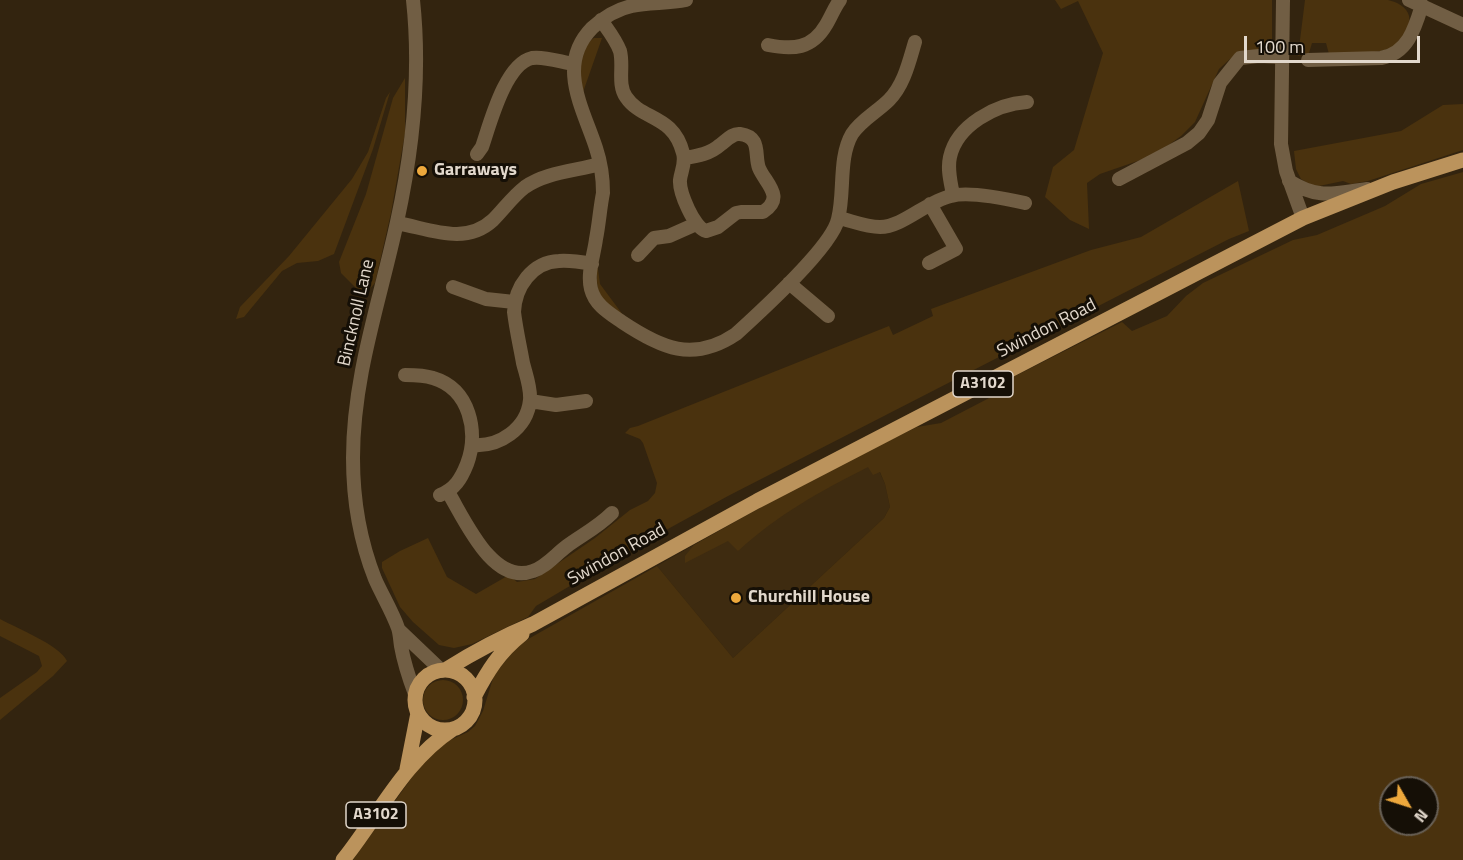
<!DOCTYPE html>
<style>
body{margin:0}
#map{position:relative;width:1463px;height:860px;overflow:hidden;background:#33240f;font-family:"Titillium Web",sans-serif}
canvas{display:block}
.north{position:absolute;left:1379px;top:776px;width:60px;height:60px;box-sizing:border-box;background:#150f06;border:2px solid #675f55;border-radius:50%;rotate:129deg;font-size:16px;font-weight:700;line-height:24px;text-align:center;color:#e2d8cc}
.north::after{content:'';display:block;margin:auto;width:21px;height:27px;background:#eda83c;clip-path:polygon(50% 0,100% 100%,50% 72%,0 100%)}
.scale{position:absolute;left:1244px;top:36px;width:176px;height:27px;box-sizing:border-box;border:3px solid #e2d8cc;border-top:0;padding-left:8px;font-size:18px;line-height:21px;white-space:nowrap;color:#e2d8cc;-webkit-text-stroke:4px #150f06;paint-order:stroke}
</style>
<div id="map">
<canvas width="1463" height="860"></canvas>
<div class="north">N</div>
<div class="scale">100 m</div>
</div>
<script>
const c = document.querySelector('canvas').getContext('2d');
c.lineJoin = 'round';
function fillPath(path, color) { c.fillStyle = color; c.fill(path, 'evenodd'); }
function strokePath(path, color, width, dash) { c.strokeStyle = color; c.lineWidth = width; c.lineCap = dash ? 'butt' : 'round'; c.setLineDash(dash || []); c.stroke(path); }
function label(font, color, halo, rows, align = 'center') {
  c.font = font + ' "Titillium Web",sans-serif'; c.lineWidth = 6; c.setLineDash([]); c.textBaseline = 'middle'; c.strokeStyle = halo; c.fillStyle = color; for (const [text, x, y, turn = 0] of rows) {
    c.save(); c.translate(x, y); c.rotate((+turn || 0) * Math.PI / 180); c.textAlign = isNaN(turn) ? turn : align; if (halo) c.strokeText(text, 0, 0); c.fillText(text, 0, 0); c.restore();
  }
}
const built = new Path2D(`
 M 868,446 L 885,484 L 890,507 L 884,518 L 733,658 L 657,566 Z`);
const green = new Path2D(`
 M 1055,0 L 1272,0 L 1272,41 L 1265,51 L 1230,59 L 1219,69 L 1195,122 L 1181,136 L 1155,155 L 1100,174 L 1087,183 L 1089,229 L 1070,220 L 1045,197 L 1053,167 L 1074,150 L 1103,53 L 1078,1 L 1061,9 Z
 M 1305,0 C 1325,0 1345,0 1365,0 C 1372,0 1381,0 1388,0 C 1397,2 1407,7 1409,16 C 1416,59 1355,53 1329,54 L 1326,43 L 1312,43 L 1309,53 L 1298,56 Z
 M 594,38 L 602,38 L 582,95 C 579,76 576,51 594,38 Z
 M 405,78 L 405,133 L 391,213 L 375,283 L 368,291 L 361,293 L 341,273 L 339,262 L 366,194 L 393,98 Z
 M 390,92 L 373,149 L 334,254 L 318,261 L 297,263 L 282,271 L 244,317 L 236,319 L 240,307 L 289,256 L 352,179 L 368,152 L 386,98 Z
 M 1463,104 L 1463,150 L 1368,181 L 1351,184 L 1343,181 L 1319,186 L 1311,185 L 1301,179 L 1296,169 L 1294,151 L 1401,131 L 1443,105 Z
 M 1463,172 L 1463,860 L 353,860 L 425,759 L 448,741 L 468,732 L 475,726 L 483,711 L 494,675 L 517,647 L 530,638 L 657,566 L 733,658 L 884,518 L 890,507 L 885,484 L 880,472 L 873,475 L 868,467 C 819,492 780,513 738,551 L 728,541 L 685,563 L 685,556 L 694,545 L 799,486 L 870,450 L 917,427 L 941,423 L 993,396 L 1013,377 L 1122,322 L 1132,331 L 1167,316 L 1186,296 L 1203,283 L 1293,240 L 1317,235 L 1385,206 L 1421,184 ZM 1391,788 L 1427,788 L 1427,824 L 1391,824 Z
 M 1238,181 L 1249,231 L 1229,239 L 728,496 L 646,541 L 536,606 L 528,617 L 472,644 L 454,648 L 439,645 L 413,622 L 400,607 L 382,568 L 382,562 L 400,551 L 428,538 L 447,577 L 476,594 L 509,575 L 517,582 L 535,579 L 595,538 L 630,510 L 648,501 L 655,493 L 657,483 L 643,443 L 640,439 L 625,433 L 630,428 L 638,426 L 889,326 L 893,335 L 933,316 L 931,309 L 1091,250 L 1141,237 Z
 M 597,262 L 600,284 L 626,319 C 598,298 596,297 597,262 Z
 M 0,619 C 16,628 60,645 67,661 L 53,676 L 0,720 L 0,698 L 37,672 L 42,666 L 39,656 L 0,636 Z
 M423 700a20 20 0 1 1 40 0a20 20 0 1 1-40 0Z`);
const minor = new Path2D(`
 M 413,0 C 421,74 413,149 397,222 C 380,301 353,376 353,458 C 353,498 360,541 375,579 C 382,595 392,611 398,628 C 400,634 400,640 401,646 C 404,663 409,678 415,694
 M 686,0 C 668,4 649,2 632,6 C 617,9 603,18 592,28 C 556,65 583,108 596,148 C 601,163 603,178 603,193 C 600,208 599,224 596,239 C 594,255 587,273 591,289 C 595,305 609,313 622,322 C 661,348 693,363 736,334 C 759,313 832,247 838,219 C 845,193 838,158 852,134 C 861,120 877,112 889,100 C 904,85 909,62 915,42
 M 1283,0 L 1281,144 L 1286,171 L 1303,218
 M 1409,0 L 1463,25
 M 601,20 C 608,30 616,40 620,51 C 624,66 617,84 626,97 C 642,121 673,114 683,153 C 686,163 681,171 680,180 C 679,192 694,228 706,231 L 718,227 L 736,213 L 741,212 L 763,212 C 786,197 765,183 759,168 C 754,155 762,137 740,134 C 732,133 726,141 720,145 C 710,154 697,156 685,158
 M 768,45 C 793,50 812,49 826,25 C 831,17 834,8 840,0
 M 1308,60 L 1381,58 C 1408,53 1415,28 1422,5
 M 477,154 L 482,147 C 490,124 505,64 532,58 C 544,56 561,62 574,64
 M 1119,179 L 1187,143 L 1199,133 L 1208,120 L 1220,83 L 1240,58 L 1259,56 L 1281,57
 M 1289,181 C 1319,200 1334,193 1367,189
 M 953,195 C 951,183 947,170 950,157 C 957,125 996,104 1027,102
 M 839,218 C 852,221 866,227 880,227 C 903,227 927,201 951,196 C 969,191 1007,199 1025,203
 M 397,223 C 430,229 465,246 493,220 C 504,209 513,196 525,187 C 546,172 576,171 600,164
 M 638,255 L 654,238 L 669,236 L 696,224
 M 929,263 L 956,249 L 930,204
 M 789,283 L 828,316
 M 453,287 L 486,299 L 514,302
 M 405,375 C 414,375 424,375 433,378 C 470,389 479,432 467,464 C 461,479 455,489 440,495
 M 530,401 L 556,405 L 586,401
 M 473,445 C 499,447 527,429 530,400 C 531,388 526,375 523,363 C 520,346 516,329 514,312 C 515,287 532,262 559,261 C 570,260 581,262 592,264
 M 448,492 C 465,520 493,586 533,571 C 546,567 556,554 567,546 C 582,535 598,527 612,513
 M 399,630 L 442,671`);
const major = new Path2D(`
 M 445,670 C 474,652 502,637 533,624 L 757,501 L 1303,218 L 1393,182 L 1463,160
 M415 700a30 30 0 1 1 60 0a30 30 0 1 1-60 0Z
 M 474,697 C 487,672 499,652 522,634
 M 407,769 L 418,713
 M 343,860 C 379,815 404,761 453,729`);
const markers = [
 [422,171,6,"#eda83c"],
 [736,598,6,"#eda83c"]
];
const shields = [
 [983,384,60],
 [376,815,60]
];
const shieldNames = [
 ["A3102",983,384],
 ["A3102",376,815]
];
const poiNames = [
 ["Garraways",434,171],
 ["Churchill House",748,598]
];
const streetNames = [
 ["Bincknoll Lane",357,313,-77],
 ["Swindon Road",1047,329,-27],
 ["Swindon Road",617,555,-29]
];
fillPath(built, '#3e2b10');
fillPath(green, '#4a320e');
strokePath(minor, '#715e44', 14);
strokePath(major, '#bb935c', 15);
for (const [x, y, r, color] of markers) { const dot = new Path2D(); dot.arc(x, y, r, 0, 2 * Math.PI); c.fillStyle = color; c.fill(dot); strokePath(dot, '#150f06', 2); }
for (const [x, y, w] of shields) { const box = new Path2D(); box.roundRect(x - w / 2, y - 13, w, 26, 4.5); c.fillStyle = '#150f06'; c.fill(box); strokePath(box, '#e2d8cc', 1.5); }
label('bold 16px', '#e2d8cc', null, shieldNames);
label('bold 18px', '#e2d8cc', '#150f06', poiNames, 'left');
label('18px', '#e2d8cc', '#150f06', streetNames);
</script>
